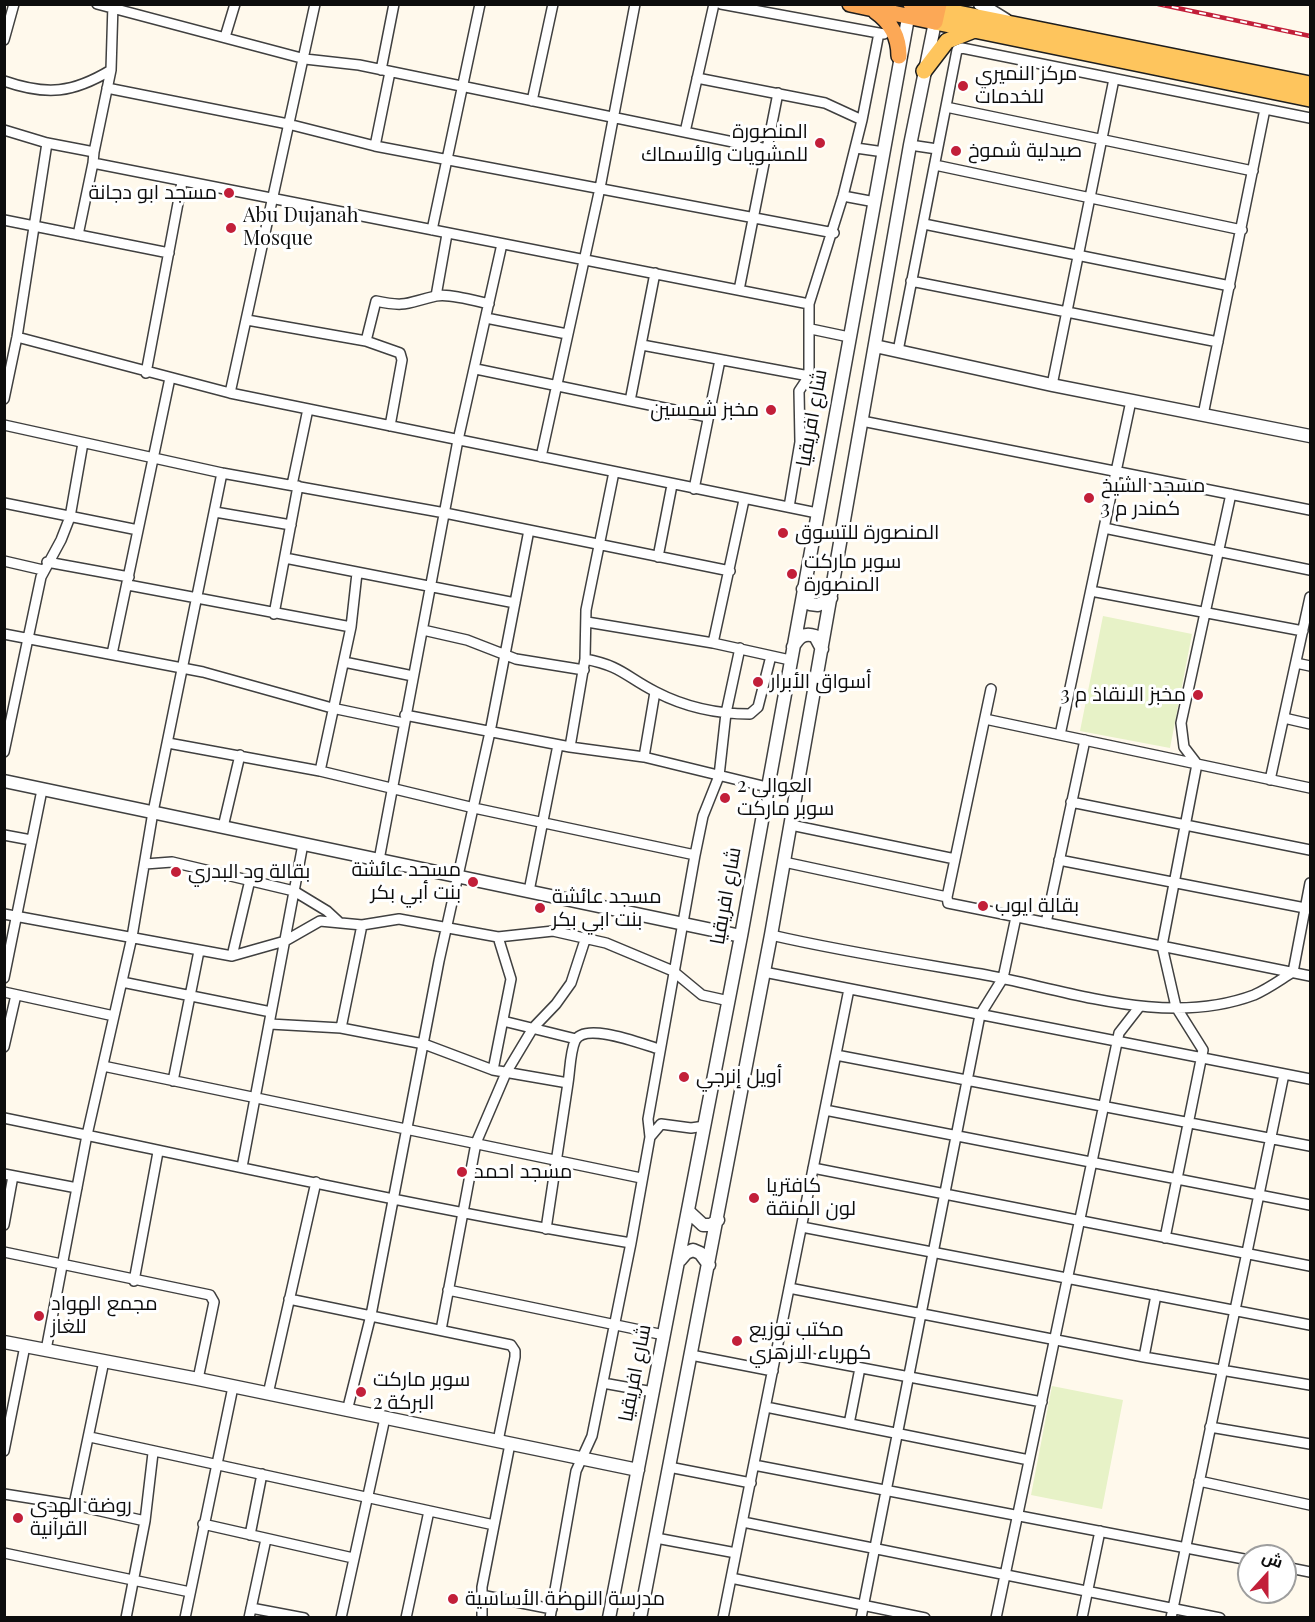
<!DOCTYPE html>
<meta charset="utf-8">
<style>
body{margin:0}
#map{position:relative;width:1315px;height:1622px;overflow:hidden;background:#fff9ec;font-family:"Playfair Display",Cairo,serif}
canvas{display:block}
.frame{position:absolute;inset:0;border:6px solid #0d0d0d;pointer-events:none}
.north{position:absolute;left:1237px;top:1544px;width:60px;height:60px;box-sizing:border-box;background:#fff;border:2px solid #9e9e9e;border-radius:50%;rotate:21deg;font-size:16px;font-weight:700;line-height:24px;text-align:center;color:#0d0d0d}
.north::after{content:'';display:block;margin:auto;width:21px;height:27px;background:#c21f39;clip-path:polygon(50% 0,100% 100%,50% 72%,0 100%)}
</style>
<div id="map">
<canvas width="1315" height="1622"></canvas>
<div class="frame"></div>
<div class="north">ش</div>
</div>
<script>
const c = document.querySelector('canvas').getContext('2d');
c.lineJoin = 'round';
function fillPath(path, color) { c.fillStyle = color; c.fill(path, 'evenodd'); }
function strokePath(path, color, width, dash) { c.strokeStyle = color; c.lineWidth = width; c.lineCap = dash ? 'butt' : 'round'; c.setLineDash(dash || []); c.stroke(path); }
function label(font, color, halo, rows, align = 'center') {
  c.font = font + ' "Playfair Display",Cairo,serif'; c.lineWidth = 6; c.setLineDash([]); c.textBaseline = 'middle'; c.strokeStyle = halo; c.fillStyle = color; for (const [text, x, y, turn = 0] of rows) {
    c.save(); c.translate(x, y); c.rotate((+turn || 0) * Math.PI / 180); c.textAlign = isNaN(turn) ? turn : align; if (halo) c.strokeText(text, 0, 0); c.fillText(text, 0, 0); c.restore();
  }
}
const pitch = new Path2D(`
 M 1103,616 L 1192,634 L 1170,748 L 1080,731 Z
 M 1052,1386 L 1123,1400 L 1102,1509 L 1031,1495 Z`);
const minor = new Path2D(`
 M 97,4 L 305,59 L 359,65 L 767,149
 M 721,4 L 884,34
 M 225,37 L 235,4
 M 4,40 L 14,4
 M 381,70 L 394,4
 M 697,78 L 825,103 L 862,120
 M 4,81 C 47,96 73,93 111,70
 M 107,88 L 288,124 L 375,146 L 834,233
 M 532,101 L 553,4
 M 946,107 L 1253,171
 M 4,130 L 47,143 L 94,152 L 93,163 L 809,304
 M 685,132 L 714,4
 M 910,145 L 937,149
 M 375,146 L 390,72
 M 856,148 L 884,152
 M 94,152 L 111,70 L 113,4
 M 935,165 L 1242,230
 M 843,196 L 875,202
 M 4,220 L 169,253
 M 924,224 L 1230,286
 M 432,230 L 480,4
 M 78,235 L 93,163
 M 911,281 L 1218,342
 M 739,290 L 778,93
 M 436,296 L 447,234
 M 486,318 L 567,334
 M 247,320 L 366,341 L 400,353 L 402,360 L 390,426
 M 811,329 L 849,337
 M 17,337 L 230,393 L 817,513
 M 366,341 L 376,301 C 408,308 408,302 436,296 C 449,293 476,301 489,304
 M 642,345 L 809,376
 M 898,351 L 957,50 L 962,48 L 1310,118
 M 476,369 L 708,417
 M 146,373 L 182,182
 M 1052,385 L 1114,79
 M 230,393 L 315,4
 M 4,399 L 17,337 L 47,143
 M 630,401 L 655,273
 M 1203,415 L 1265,109
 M 862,421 L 1310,510
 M 4,425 L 222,473 L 445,513 L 730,571
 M 541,457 L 600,188 L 635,4
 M 292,485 L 308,409
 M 694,489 L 720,360
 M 4,503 L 138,530
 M 789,507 L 800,442 L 799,391 L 809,376 L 809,304 L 843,196 L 862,120 L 879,33
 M 215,512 L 291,525
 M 1104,528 L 1310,570
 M 658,557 L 672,485
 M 285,558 L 515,603
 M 4,561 L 43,570
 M 47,562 L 129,577
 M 128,585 L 351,627
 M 1091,591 L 1303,631
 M 274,614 L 298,486
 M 587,622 L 713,643 L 790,660
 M 423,630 L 467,640 L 516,659 L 584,670
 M 4,634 L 203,672 L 332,708 L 404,723
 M 713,643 L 744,500
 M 112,654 L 170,378
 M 585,659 C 622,666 626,677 656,692 C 685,707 717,714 750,714 L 758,707 L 771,656
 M 344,662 L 413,676
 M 1296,663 L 1310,666
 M 991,689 L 947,897 L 948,903 L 1310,976
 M 405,715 L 570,747 L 644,757 L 767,787
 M 1284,718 L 1310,724
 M 985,719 L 1310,788
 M 1060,735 L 1131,401
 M 168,743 L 320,771 L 474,808 L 695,855
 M 570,747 L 585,659 L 586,610 L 614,472
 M 4,752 L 41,577 L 61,540 L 70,517 L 83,443
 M 644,757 L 655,692
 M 320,771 L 351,627 L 357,573
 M 1270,780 L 1310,597
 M 1071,802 L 1310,850
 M 791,825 L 955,859
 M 223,827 L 240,755
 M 4,835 L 31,840
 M 379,860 L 458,440 L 502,244
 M 1059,860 L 1310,909
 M 784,862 L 947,897
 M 145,864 L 172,862 L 294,891 L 327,911 L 340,923
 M 529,891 L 558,745
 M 4,914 L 232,956 L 285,941 L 320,921 L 362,925 L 399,919 L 498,937 L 553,931 L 606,943 L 673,971 L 702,995 L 729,1001
 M 1046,923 L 1085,740
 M 771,935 C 840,951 911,962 981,974 C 1068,990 1166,1028 1254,995 C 1268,989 1280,980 1293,972 L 1310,883
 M 232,956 L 250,880
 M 764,972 L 1310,1079
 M 4,978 L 42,790
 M 122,982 L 271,1012
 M 4,992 L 114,1016
 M 503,1021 L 576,1039
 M 270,1024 L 341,1028 L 424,1044 L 493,1070 L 568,1083 C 570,1071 570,1053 575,1041 C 584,1021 642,1044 659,1049
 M 341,1028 L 362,925
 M 4,1047 L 16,995
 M 836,1055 L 1310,1146
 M 103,1066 L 641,1178
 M 493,1070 L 511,979 L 498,937
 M 173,1081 L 199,951
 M 825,1110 L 1310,1205
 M 4,1118 C 213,1161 421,1208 631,1243
 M 650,1137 L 661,1124 L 691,1128 L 705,1126
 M 242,1167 L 303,844
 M 813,1168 L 1310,1266
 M 4,1174 L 77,1188
 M 4,1225 L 13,1176
 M 802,1227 L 1310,1325
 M 546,1229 L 568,1083
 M 1165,1238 L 1203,1050 L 1176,1007 L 1162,946 L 1197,764 L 1184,747 L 1181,723 L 1231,494
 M 4,1252 L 210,1295 L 214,1302 L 198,1379
 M 134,1281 L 158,1152
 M 789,1288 L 1144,1357 L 1310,1385
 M 448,1290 L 664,1335
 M 289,1299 L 511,1345 L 515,1351 L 515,1357 L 498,1441
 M 441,1330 L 476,1143 L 506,1073 L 533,1028 L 556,1004 L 571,983 L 586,937
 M 46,1350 L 87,1135 L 132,937 L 153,812 L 222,473
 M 777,1352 L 1042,1402
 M 691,1355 L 773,1371
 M 1144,1357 L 1156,1295
 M 603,1383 L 653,1392
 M 268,1394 L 316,1182
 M 766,1407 L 1029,1460
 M 347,1411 L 371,1315 L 439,961 L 490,732 L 529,530
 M 849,1424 L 860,1368
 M 1210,1427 L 1310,1444
 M 90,1437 L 494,1525
 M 4,1451 L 25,1346
 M 754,1465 L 1249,1560
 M 669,1467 L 751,1483
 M 1199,1481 L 1310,1505
 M 4,1494 L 74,1505 L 145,1521
 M 74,1505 L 104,1361
 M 743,1522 L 1220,1618
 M 203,1524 L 353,1558
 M 250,1535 L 262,1474
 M 656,1538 L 736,1553
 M 4,1553 L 190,1592
 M 1285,1567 L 1310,1572
 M 731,1578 L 925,1618
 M 481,1595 L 552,1609
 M 251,1608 L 304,1618
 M 126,1618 L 145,1521 L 153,1453
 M 185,1618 L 233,1387
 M 249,1618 L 266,1539
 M 341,1618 L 385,1418
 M 406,1618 L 429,1511
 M 482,1618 L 482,1587 L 510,1444
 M 550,1618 L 576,1471 L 592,1436 L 631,1243 L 650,1137 L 648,1119 L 695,855 L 703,816 L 719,776 L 726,713 L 740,648
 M 723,1618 L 849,989
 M 861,1618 L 980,1015 L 1003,978 L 1016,917
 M 996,1618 L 1119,1033 L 1140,1006
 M 1082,1618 L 1100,1531
 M 1171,1618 L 1284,1074`);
const tertiary = new Path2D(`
 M 980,4 L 1006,20
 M 875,346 L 1052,385 L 1310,436
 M 803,589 L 810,604 L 818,605 L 831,598
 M 793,647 C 798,638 803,632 815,636 L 822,649
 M 4,781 L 741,936
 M 689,1212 L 703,1225 L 711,1225 L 718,1220
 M 680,1260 L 686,1253 L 693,1250 L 700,1253 L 709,1265
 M 4,1342 L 198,1379 L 638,1470
 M 609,1618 L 741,936 L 908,18
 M 640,1618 L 771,935 L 910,145 L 935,22`);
const primary = new Path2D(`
 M 938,9 L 1310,84
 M 935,22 L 1310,99
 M 924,71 L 947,41 L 972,31`);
const trunk = new Path2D(`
 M 850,4 L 935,22 L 939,4
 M 911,4 L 938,9
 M 875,11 C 891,22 899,36 899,56`);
const rail = new Path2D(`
 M 1158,4 L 1310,36`);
const markers = [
 [963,86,6,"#c21f39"],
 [820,143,6,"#c21f39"],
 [956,151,6,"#c21f39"],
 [229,193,6,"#c21f39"],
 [231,228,6,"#c21f39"],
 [771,410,6,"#c21f39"],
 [1089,498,6,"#c21f39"],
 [783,533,6,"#c21f39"],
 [792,574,6,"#c21f39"],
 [758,682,6,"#c21f39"],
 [1198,695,6,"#c21f39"],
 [725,798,6,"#c21f39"],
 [176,872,6,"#c21f39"],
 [473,882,6,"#c21f39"],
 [983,906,6,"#c21f39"],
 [540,908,6,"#c21f39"],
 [684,1077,6,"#c21f39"],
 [462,1172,6,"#c21f39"],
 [754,1198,6,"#c21f39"],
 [39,1316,6,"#c21f39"],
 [737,1341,6,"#c21f39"],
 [361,1392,6,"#c21f39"],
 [18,1518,6,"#c21f39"],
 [453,1599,6,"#c21f39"]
];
const poiNames = [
 ["مركز النميري",975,74],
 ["للخدمات",975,97],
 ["المنصورة",808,132,"right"],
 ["للمشويات والأسماك",808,155,"right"],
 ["صيدلية شموخ",968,151],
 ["مسجد ابو دجانة",217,193,"right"],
 ["Abu Dujanah",243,216],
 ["Mosque",243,239],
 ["مخبز شمسين",759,410,"right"],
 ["مسجد الشيخ",1101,486],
 ["كمندر م 3",1101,509],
 ["المنصورة للتسوق",795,533],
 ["سوبر ماركت",804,562],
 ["المنصورة",804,585],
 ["أسواق الأبرار",770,682],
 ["مخبز الانقاذ م 3",1186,695,"right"],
 ["العوالي 2",737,786],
 ["سوبر ماركت",737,809],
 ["مسجد عائشة",461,870,"right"],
 ["بنت أبي بكر",461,893,"right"],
 ["بقالة ود البدري",188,872],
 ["مسجد عائشة",552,897],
 ["بنت ابي بكر",552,920],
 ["بقالة ايوب",995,906],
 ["أويل إنرجي",696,1077],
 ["مسجد احمد",474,1172],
 ["كافتريا",766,1186],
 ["لون المنقة",766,1209],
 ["مجمع الهواد",51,1304],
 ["للغاز",51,1327],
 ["مكتب توزيع",749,1330],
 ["كهرباء الازهري",749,1353],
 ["سوبر ماركت",373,1380],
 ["البركة 2",373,1403],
 ["روضة الهدى",30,1506],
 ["القرآنية",30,1529],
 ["مدرسة النهضة الأساسية",465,1599]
];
const streetNames = [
 ["شارع افريقيا",812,418,-80],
 ["شارع افريقيا",726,896,-80],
 ["شارع افريقيا",635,1373,-79]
];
fillPath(pitch, '#e7f2c7');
strokePath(minor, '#404040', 12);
strokePath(tertiary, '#404040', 15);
strokePath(primary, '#1e1e1e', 18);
strokePath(trunk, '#1e1e1e', 18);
strokePath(minor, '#fff', 9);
strokePath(tertiary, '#fff', 12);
strokePath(primary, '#fec55d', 15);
strokePath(trunk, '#fca856', 15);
strokePath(rail, '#c21f39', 4.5);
strokePath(rail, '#fff', 2, [7]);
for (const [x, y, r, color] of markers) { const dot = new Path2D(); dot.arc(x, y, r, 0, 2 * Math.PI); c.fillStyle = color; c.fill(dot); strokePath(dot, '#fff', 2); }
label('20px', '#0d0d0d', '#fff', poiNames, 'left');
label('20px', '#0d0d0d', '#fff', streetNames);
</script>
